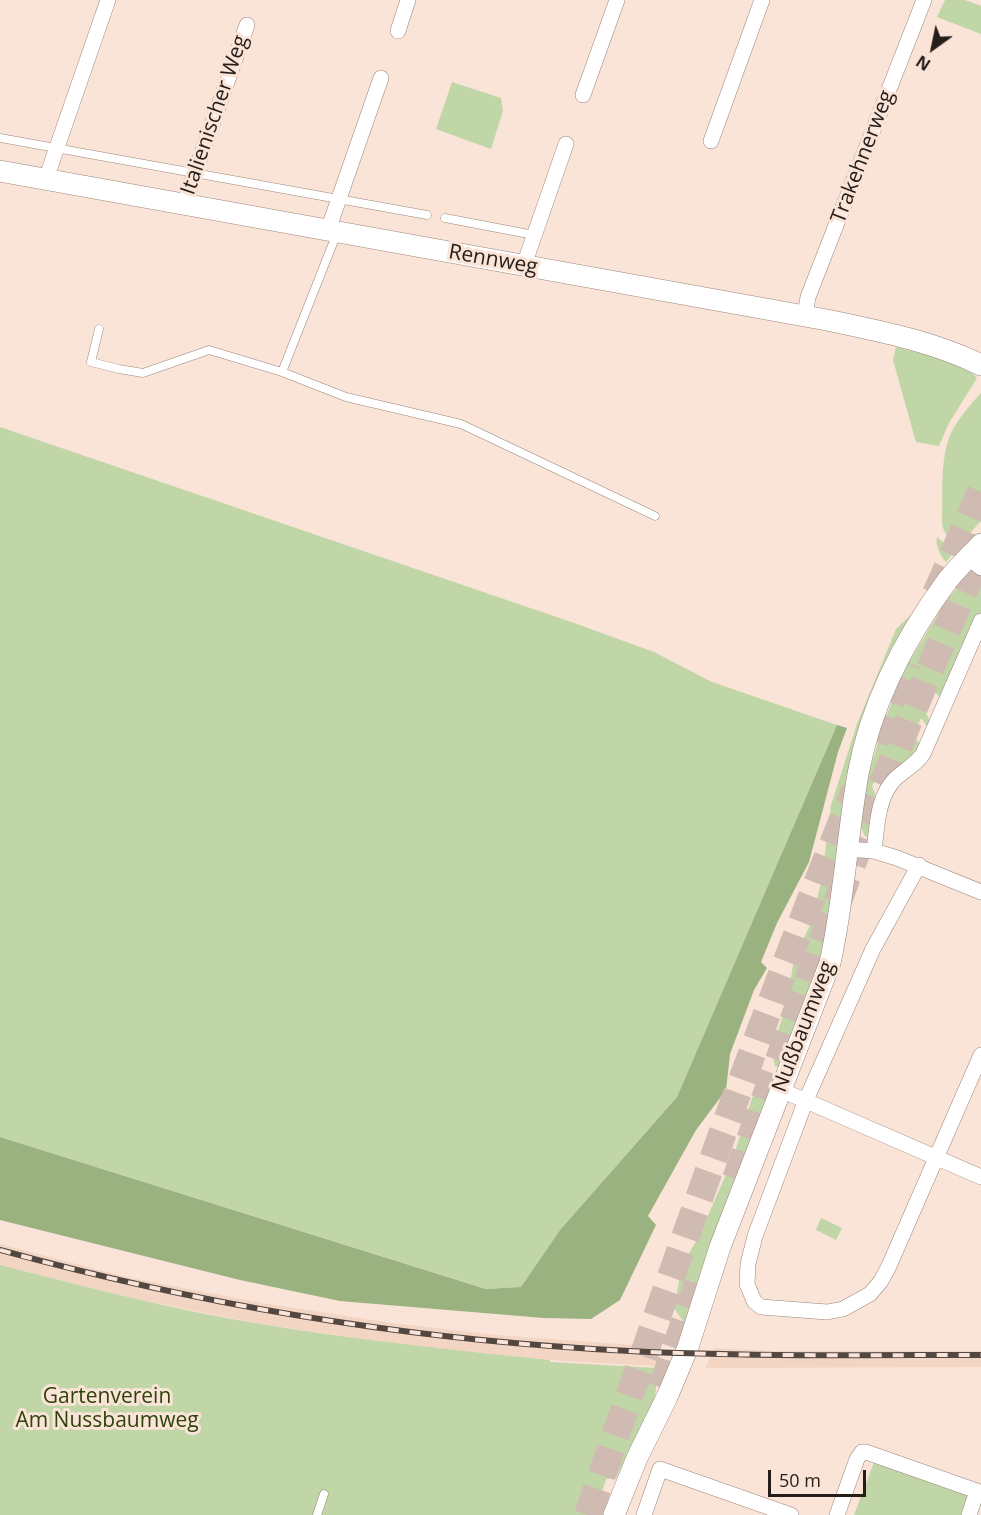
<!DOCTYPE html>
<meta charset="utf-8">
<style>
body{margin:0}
#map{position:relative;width:981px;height:1515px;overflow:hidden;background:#fae3d7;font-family:"Open Sans",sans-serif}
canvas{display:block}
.north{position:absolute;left:903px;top:18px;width:60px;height:60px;-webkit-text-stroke:4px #fae3d7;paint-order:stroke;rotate:213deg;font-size:16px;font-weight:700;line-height:24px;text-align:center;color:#251d19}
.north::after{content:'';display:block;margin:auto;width:21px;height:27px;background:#251d19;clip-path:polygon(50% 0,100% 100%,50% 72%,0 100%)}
.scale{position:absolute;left:768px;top:1470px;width:98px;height:27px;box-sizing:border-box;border:3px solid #251d19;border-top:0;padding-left:8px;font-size:18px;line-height:21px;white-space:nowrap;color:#251d19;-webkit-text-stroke:4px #fae3d7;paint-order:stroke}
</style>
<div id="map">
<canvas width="981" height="1515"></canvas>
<div class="north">N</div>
<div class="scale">50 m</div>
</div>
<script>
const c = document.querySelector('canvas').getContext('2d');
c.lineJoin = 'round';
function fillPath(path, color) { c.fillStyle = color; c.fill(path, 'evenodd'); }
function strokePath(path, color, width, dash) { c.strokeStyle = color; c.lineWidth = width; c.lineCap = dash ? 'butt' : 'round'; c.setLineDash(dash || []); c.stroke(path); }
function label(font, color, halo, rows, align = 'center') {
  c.font = font + ' "Open Sans",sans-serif'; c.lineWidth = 6; c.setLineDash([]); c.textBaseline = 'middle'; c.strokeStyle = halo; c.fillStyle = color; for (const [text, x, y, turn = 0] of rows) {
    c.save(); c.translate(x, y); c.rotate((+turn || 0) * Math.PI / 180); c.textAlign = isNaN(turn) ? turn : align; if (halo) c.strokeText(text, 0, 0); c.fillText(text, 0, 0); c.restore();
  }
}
const built = new Path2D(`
 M 0,1244 L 126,1277 L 262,1303 L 392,1323 L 496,1335 L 660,1347 L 657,1366 L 564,1361 L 427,1348 L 260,1324 L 131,1298 L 0,1265 Z
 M 715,1348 L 770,1351 L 981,1351 L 981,1367 L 705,1368 Z`);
const green = new Path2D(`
 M 945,0 L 965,0 L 981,6 L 981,34 L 937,17 Z
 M 452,82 L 501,98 L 503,111 L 491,149 L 436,129 Z
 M 896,347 C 915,352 966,363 977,378 L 949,423 L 939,446 L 916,442 L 893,360 Z
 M 981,393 L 981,521 L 960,544 C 949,541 943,533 942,522 C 943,495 940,464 949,438 C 955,422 969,406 981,393 Z
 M 0,427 L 577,624 L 654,652 L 712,682 L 837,725 L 677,1097 L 560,1230 L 521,1287 L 487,1289 L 0,1137 Z
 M 937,537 L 954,552 L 946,562 C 940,556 935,545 937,537 Z
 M 971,579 L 981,582 L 981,613 L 942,700 L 934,691 L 925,711 L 931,724 L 929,729 L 921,718 L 914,735 L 921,747 L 895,774 L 889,767 L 877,777 L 872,786 L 878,802 L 876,808 L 868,802 C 863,817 871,826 872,840 L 865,836 L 861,828 L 862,807 L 868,775 L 886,717 L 906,667 L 941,609 L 959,585 Z
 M 914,612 L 839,863 L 827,864 L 824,861 L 831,805 L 857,724 L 896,629 Z
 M 829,870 L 838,870 L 824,958 L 782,1068 L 775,1066 L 773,1056 L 774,1044 L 787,1002 L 794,959 L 811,923 L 823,875 Z
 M 773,1074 L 777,1077 L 685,1324 L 674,1308 L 682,1265 L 698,1238 L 732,1161 L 752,1098 L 758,1088 Z
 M 821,1218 L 842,1228 L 836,1240 L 816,1230 Z
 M 0,1265 C 87,1287 173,1310 261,1324 C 357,1340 454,1350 550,1360 L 550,1362 L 658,1368 L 655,1397 L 616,1478 L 606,1479 L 595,1515 L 0,1515 Z
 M 875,1460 L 973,1494 L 966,1515 L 854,1515 Z`);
const forest = new Path2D(`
 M 837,725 L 847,728 L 838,752 L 809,862 L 777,923 L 761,962 L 767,968 L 754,990 L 730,1054 L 726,1090 L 696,1130 L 648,1216 L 656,1225 L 620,1300 L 591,1319 L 544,1318 L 340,1301 L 240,1280 L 0,1220 L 0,1137 L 486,1289 L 521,1287 L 560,1230 L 677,1097 Z`);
const highwayTunnel = new Path2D(`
 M 936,594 L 981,492
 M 874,741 L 907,662
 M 736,1179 C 812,968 888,757 981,553
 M 662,1388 L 698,1284
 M 588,1515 C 672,1272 757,1028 855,790`);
const lane = new Path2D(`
 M 0,138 L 427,215
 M 445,218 L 534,235
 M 99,329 L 91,362 L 119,369 L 143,373 L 209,350 L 282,372 L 337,233
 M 282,372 L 346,397 L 461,424 L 655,516
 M 317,1515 L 324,1494`);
const street = new Path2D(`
 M 398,31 L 408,0
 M 583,95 L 617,0
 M 711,141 L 762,0
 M 46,179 L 108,0
 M 184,204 L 247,25
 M 328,230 L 381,78
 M 524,265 L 566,144
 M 805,316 L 808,297 L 924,0
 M 969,558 L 981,568
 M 847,849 L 874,851 L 897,858 L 981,892
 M 874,851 C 877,828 877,797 895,779 C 905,770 915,765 923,754 L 981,621
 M 919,865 L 873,949 L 806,1100 L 755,1236 L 748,1264 L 747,1284 L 754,1301 L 761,1307 L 827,1312 L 843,1309 L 870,1294 L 881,1281 L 889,1266 L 981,1055
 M 781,1090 L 981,1177
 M 644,1515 L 660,1469 L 791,1515
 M 837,1515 L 857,1459 L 862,1452 L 866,1452 L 977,1491 L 969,1515`);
const secondary = new Path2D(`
 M 0,171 L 827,320 C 879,331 932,341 981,365
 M 614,1515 L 637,1458 L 667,1397 L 688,1347 L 720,1247 L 830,963 C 844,901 847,837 858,774 C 871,704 905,638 947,581 C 957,568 970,556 981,544`);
const rail = new Path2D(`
 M 0,1250 C 193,1303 393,1337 593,1349 C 722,1357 852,1355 981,1355`);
const streetNames = [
 ["Italienischer Weg",215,115,-71],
 ["Trakehnerweg",863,157,-69],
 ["Rennweg",493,260,10],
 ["Nußbaumweg",804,1027,-69]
];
const parkNames = [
 ["Gartenverein",107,1397],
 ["Am Nussbaumweg",107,1421]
];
fillPath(built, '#f3d5c4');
fillPath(green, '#c0d6a7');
fillPath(forest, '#9ab27f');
strokePath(highwayTunnel, '#cfbbb1', 28, [28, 14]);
strokePath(lane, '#9b867a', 9);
strokePath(street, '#9b867a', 16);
strokePath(secondary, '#9b867a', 22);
strokePath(lane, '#fff', 8);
strokePath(street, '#fff', 15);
strokePath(secondary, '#fff', 21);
strokePath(rail, '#524741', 6);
strokePath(rail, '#fae3d7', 4, [11]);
label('21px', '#251d19', '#fae3d7', streetNames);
label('21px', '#2d4309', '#fae3d7', parkNames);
</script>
